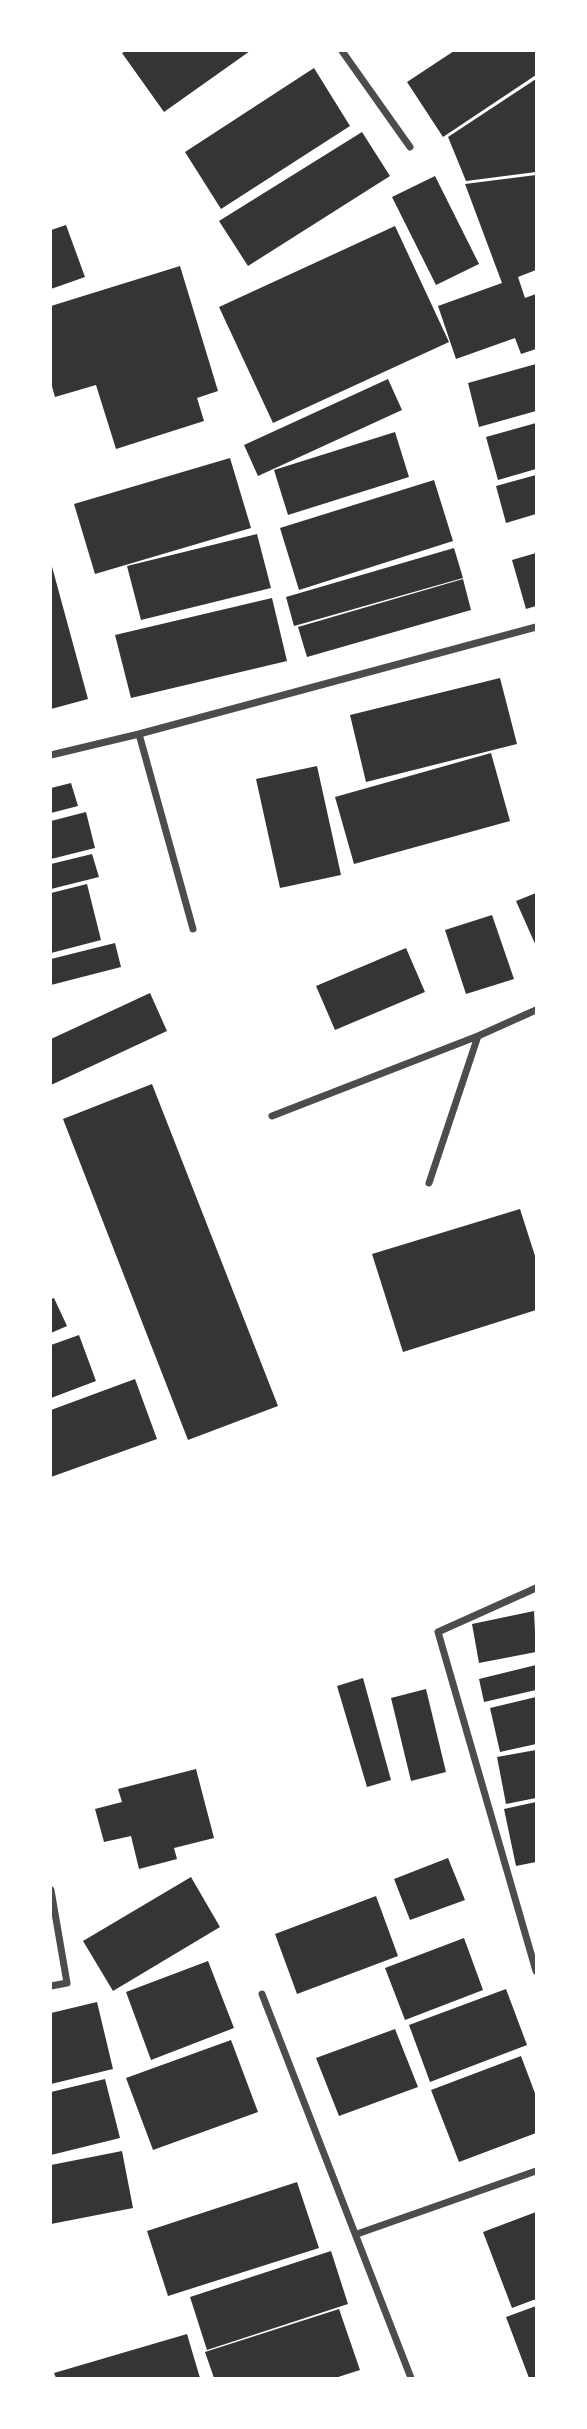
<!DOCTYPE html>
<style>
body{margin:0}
#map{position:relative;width:587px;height:2429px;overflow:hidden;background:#fff;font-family:Arial,sans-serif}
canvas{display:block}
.frame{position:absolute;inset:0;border:52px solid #fff;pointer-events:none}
</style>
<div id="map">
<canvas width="587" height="2429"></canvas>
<div class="frame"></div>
</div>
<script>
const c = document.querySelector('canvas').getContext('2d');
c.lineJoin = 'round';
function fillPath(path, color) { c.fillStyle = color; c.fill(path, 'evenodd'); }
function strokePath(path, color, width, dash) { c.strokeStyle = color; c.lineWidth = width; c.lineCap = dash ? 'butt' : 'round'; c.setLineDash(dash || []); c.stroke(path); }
const building = new Path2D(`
 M 126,51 L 250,51 L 164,112 L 122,53 Z
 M 454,51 L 536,51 L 536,75 L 443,137 L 407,82 Z
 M 314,68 L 350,126 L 221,209 L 185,152 Z
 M 536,79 L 536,172 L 466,181 L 448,137 Z
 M 362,132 L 390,176 L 248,266 L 219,221 Z
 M 536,175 L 536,270 L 518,277 L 525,298 L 536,294 L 536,349 L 521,354 L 515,338 L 456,359 L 438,306 L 502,283 L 465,184 Z
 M 435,176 L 479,264 L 436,285 L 392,197 Z
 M 66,225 L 85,277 L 51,289 L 51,230 Z
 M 395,226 L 449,342 L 273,423 L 219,307 Z
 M 180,266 L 218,391 L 197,398 L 204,421 L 116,449 L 96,385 L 55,397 L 51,383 L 51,306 Z
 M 536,364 L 536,411 L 479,427 L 468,383 Z
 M 388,379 L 402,410 L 258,476 L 244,445 Z
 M 536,423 L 536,469 L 498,480 L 486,437 Z
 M 395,432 L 409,477 L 288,515 L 274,470 Z
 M 230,458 L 251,528 L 95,574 L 74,504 Z
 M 536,475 L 536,514 L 506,523 L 496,486 Z
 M 434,480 L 453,541 L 299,590 L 280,528 Z
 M 257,534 L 271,588 L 141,620 L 127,566 Z
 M 454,548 L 463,578 L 294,626 L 286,597 Z
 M 536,553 L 536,606 L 526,609 L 512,560 Z
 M 51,563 L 88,699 L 51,709 Z
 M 463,579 L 471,610 L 307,657 L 298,627 Z
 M 272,598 L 287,661 L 131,698 L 115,635 Z
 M 500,678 L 517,744 L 366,782 L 350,715 Z
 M 491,753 L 510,821 L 354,864 L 335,797 Z
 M 317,766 L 341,875 L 280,888 L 256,779 Z
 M 71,783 L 78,806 L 51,813 L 51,788 Z
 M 86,812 L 95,848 L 51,859 L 51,821 Z
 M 92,854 L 99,877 L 51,889 L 51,864 Z
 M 87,884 L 101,940 L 51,953 L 51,893 Z
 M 536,893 L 536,946 L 516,901 Z
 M 492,915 L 514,979 L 466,994 L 445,930 Z
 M 115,943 L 121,967 L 51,985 L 51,959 Z
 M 406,948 L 425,992 L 335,1030 L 316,986 Z
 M 150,993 L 167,1031 L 51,1085 L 51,1039 Z
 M 152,1084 L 278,1406 L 188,1440 L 63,1119 Z
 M 520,1209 L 536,1259 L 536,1310 L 403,1352 L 372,1254 Z
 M 54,1298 L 67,1326 L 51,1333 L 51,1299 Z
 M 79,1335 L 96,1381 L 51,1398 L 51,1345 Z
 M 135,1379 L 157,1439 L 51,1477 L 51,1410 Z
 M 534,1611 L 536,1652 L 479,1663 L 472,1624 Z
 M 536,1665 L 536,1690 L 484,1702 L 479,1679 Z
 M 363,1678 L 391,1780 L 367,1787 L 337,1686 Z
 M 426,1689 L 446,1772 L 411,1781 L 391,1698 Z
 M 536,1697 L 536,1744 L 500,1752 L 490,1708 Z
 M 536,1750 L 536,1798 L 506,1804 L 497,1757 Z
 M 196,1769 L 214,1838 L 174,1848 L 177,1859 L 139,1869 L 131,1836 L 104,1842 L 95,1809 L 122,1802 L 118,1789 Z
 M 536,1802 L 536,1862 L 516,1866 L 504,1809 Z
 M 448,1858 L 465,1900 L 410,1920 L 394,1879 Z
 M 191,1877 L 220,1927 L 113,1991 L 83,1941 Z
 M 376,1896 L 398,1956 L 297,1994 L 275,1934 Z
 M 464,1938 L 483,1990 L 405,2020 L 385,1968 Z
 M 208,1961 L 234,2028 L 151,2060 L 126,1992 Z
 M 506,1989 L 527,2045 L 430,2082 L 409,2025 Z
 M 97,2002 L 113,2069 L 51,2084 L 51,2013 Z
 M 395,2029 L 418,2087 L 339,2116 L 316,2058 Z
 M 231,2040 L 258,2112 L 153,2150 L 126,2078 Z
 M 521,2056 L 536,2096 L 536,2133 L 459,2162 L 431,2090 Z
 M 105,2079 L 120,2138 L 51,2155 L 51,2092 Z
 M 122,2151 L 133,2208 L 51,2224 L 51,2165 Z
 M 297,2182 L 319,2248 L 168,2296 L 147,2231 Z
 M 536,2212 L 536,2299 L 512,2308 L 483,2232 Z
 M 331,2251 L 348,2304 L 207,2350 L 190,2297 Z
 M 536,2306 L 536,2378 L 529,2378 L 506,2317 Z
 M 339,2309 L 360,2370 L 335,2378 L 214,2378 L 205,2352 Z
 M 187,2334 L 200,2378 L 56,2378 L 54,2373 Z`);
const minor = new Path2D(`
 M 342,51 L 410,147
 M 139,734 L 193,929
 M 51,755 L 139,734 L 536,627
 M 272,1116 L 478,1036
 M 429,1183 L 478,1036 L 536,1010
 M 536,1588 L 438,1632 L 536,1971
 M 51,1890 L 67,1983 L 51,1986
 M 262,1994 L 411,2378
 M 357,2234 L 536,2171`);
fillPath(building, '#353535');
strokePath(minor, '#4c4c4c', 7);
</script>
